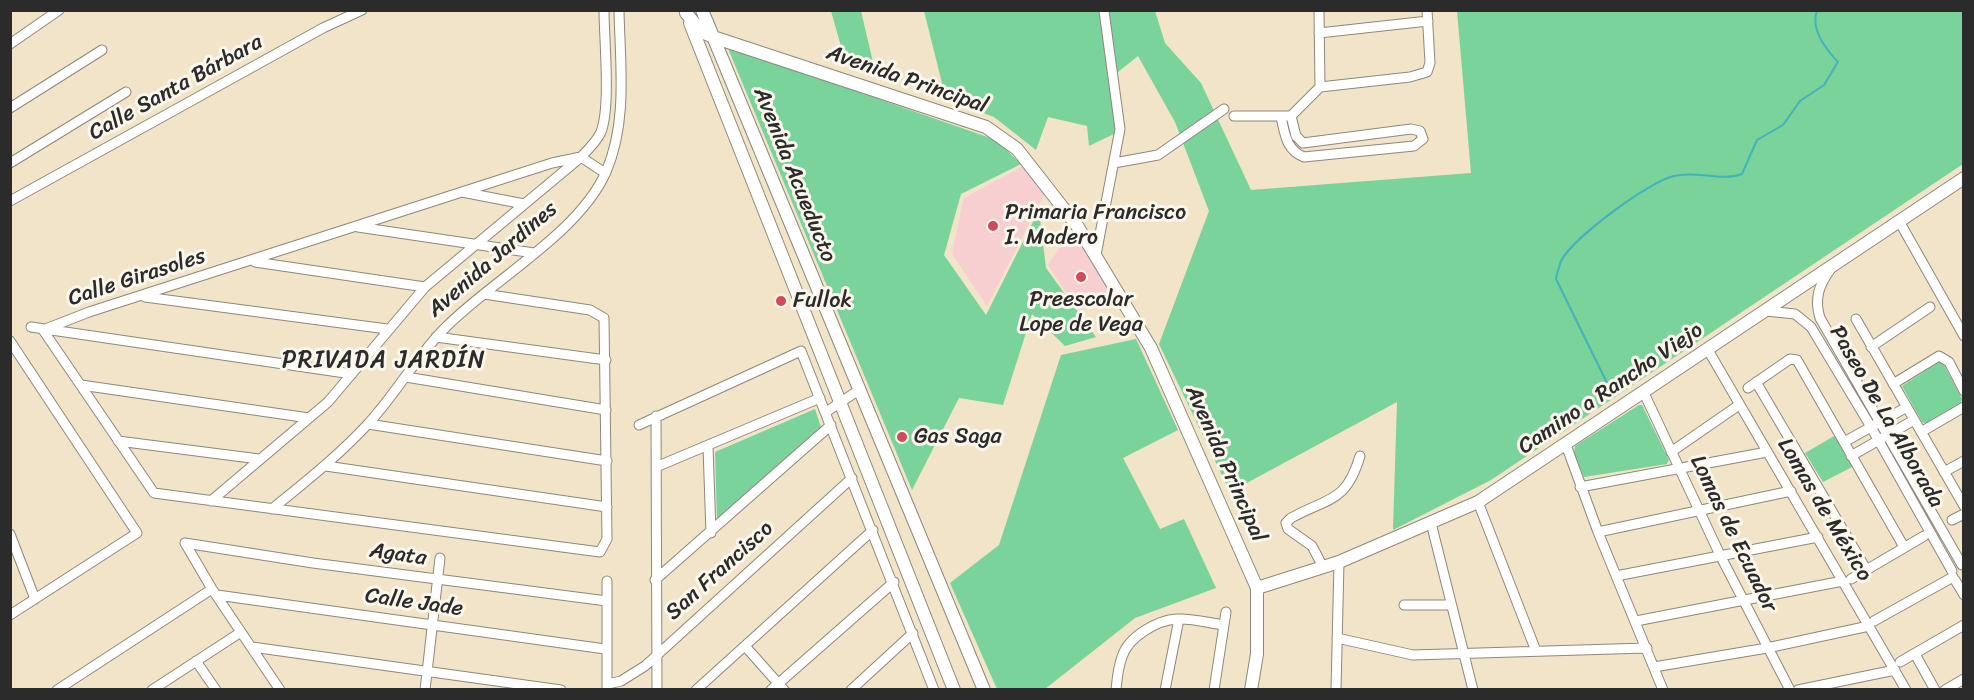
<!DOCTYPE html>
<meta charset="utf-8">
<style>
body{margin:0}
#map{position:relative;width:1974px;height:700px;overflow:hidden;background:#f1e4c8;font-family:Sriracha,sans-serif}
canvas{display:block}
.frame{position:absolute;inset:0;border:12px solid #2b2b2b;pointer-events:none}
</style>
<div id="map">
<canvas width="1974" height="700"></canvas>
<div class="frame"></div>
</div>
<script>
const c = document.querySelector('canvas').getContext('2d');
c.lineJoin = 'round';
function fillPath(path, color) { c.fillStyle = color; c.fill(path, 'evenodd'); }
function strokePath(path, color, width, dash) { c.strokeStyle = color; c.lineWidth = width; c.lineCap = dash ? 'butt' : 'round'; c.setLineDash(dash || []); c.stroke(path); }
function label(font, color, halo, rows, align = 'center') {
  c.font = font + ' Sriracha,sans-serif'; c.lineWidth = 6; c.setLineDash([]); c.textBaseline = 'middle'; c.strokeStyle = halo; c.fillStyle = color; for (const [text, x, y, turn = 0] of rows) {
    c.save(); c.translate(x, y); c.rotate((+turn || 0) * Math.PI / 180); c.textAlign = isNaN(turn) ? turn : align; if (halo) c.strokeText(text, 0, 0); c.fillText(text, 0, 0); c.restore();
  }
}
const built = new Path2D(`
 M 1025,165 L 1045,193 L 987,306 L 952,254 L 964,198 Z
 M 1077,232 L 1114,289 L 1079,311 L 1048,265 L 1063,243 Z`);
const green = new Path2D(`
 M 831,11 L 861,11 L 876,75 L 846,64 Z
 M 924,11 L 1155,11 L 1165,43 L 1201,83 L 1251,190 L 1471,173 L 1457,11 L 1963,11 L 1963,164 L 1491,480 L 1393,530 L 1397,402 L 1230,492 L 1159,344 L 1209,211 L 1175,122 L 1138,56 L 1108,80 L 1118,132 L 1089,146 L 1087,126 L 1048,117 L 1036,150 L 994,117 L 946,99 Z
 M 727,46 L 996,140 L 1021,164 L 961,194 L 944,255 L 986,315 L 1039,210 L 1046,268 L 1096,337 L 1065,346 L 1032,314 L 1003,405 L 959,398 L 912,490 Z
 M 1136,339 L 1178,430 L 1123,458 L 1160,529 L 1184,519 L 1216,588 L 1135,618 L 1045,689 L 997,689 L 950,583 L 999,545 L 1061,355 Z
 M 1939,362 L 1943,363 L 1962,399 L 1960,404 L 1927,424 L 1922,422 L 1902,386 Z
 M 1639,405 L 1642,405 L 1669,460 L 1667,464 L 1584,477 L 1574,453 L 1575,446 Z
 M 815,409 L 821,427 L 717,521 L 715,452 Z
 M 1836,435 L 1854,466 L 1823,482 L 1805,453 Z`);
const stream = new Path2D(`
 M 1609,387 L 1556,279 C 1557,273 1559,267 1561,261 C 1573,238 1648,182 1674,176 C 1697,170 1720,182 1742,174 L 1757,140 L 1783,125 L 1800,101 L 1824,85 L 1838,62 C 1826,49 1810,30 1817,10`);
const minor = new Path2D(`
 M 1319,10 L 1320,87
 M 1319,33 L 1428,21
 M 10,44 L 59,10
 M 1320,87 L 1410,77 L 1427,72 L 1430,63 L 1427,10
 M 10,108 L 102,50
 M 1234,116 L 1291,116 L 1320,87
 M 1281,117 C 1285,134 1286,150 1304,157 L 1414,146 L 1423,139 L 1420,131 L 1411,129 L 1303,143 L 1296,136 L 1291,116
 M 10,163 L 126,92
 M 1114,163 L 1158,155 L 1224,109
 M 462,192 L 524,204
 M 10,201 L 323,28 L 362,10
 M 1899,221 L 1964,336
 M 358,227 L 534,253
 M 1096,255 L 1120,129 L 1104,11
 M 255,262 L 425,287
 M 1830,270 C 1819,285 1814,299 1820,318 L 1962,565
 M 145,297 L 387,329
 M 1766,311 L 1795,314 L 1811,327 L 1871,427 L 1952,571
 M 1856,319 L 1964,506
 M 31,327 L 352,374
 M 43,330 L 154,493 L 600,552 L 607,539 L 604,318 L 590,310 L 484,294
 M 43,330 L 89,312 L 552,163 L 581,157 L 605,173
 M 436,337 L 606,360
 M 10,341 L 137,533 L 10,615
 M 1871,347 L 1930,307
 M 1708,350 L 1906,690
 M 406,377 L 606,410
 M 1756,382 L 1866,569
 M 1893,384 L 1939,356 L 1949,362 L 1964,391
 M 81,385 L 309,418
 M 1748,388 L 1790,359 L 1797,360 L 1904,547
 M 1644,393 L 1721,557 L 1790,690
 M 826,412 L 859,390
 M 656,416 L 657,690
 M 368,424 L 607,461
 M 639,425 L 801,351 L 934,690
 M 1921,432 L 1964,407
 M 118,441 L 259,459
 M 1844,442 L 1907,407
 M 1566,445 L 1598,532 L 1663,690
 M 708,447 L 711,533
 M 1671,452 L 1739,405
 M 1851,456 L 1914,420
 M 326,466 L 607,507
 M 656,467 L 820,398
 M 1944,472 L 1964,461
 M 1580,487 L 1767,452
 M 211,501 L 328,402 L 425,287 L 581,157 C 588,150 597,141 601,132 C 611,105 604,41 604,10
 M 1478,502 L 1536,651
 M 272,509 C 305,482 338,456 367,425 C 396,394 417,355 447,326 C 494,279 579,233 606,172 C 628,121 620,64 619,10
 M 1952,520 L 1964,514
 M 1431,523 L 1473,690
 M 1598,532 L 1791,491
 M 10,534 L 35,599
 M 185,543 L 313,563 L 607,601
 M 185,543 L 212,589 L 280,690
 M 1323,567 L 1312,546 L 1288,529 L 1286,523 L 1291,518 C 1329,497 1346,503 1360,456
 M 1616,576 L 1818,537
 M 1851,579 L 1924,536
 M 655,580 L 831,425
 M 1955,580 L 1964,595
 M 607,581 L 607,689
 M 217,595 L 605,649
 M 1404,605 L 1451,605
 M 1636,621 L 1843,581
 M 1874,621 L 1953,577
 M 1337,638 L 1413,655 L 1647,648
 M 745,646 L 784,690
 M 252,647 L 561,690
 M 1915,654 L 1935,690
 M 196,661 L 216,690
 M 1900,662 L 1964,625
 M 1654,667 L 1767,648 L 1869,626
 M 608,684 L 621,681 L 645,666 L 852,478
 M 57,690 L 212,589
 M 152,690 L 241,632
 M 425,690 L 440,558
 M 696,690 L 873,530
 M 771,690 L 894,582
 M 851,690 L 913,633
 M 1116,690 C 1117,679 1118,667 1122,657 C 1128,637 1157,620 1177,619 C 1192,618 1209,623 1224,625
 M 1165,690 L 1179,619
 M 1214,690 L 1226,612
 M 1336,690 L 1339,562
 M 1798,690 L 1895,670
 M 1945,690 L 1964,679`);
const tertiary = new Path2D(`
 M 702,10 L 984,690
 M 686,13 L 702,32 L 713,37 L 986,127 L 1017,149 L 1078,227 L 1151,348 L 1257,588 L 1257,654 L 1251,690
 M 690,23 L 954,690
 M 1257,588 L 1339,562 L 1478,502 L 1964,178`);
const markers = [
 [993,226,6,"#d1495b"],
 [1081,277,6,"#d1495b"],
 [781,301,6,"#d1495b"],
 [902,437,6,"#d1495b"]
];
const streetNames = [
 ["Avenida Principal",907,80,19],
 ["Calle Santa Bárbara",176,88,-29],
 ["Avenida Acueducto",794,175,68],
 ["Avenida Jardines",493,260,-41],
 ["Calle Girasoles",137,278,-18],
 ["Camino a Rancho Viejo",1611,389,-34],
 ["Paseo De La Alborada",1886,417,60],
 ["Avenida Principal",1225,464,66],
 ["Lomas de México",1824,510,59],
 ["Lomas de Ecuador",1733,534,64],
 ["Agata",398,555,8],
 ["San Francisco",720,571,-42],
 ["Calle Jade",414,603,8]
];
const poiNames = [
 ["Primaria Francisco",1005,213],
 ["I. Madero",1005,238],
 ["Preescolar",1081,300,"center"],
 ["Lope de Vega",1081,325,"center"],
 ["Fullok",793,301],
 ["Gas Saga",914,437]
];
const neighbourhoodNames = [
 ["PRIVADA JARDÍN",384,361]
];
fillPath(built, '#f7cfd0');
fillPath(green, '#79d39a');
strokePath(stream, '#42b2bb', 2);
strokePath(minor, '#8e887a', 11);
strokePath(tertiary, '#8e887a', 14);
strokePath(minor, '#fff', 9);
strokePath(tertiary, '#fff', 12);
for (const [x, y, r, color] of markers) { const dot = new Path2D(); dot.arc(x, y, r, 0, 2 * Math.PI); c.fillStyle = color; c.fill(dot); strokePath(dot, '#fbf7ec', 2); }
label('22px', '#2b2b2b', '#fbf7ec', streetNames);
label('22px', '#2b2b2b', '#fbf7ec', poiNames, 'left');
c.letterSpacing = '1.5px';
label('24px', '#2b2b2b', '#fbf7ec', neighbourhoodNames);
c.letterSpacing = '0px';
</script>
